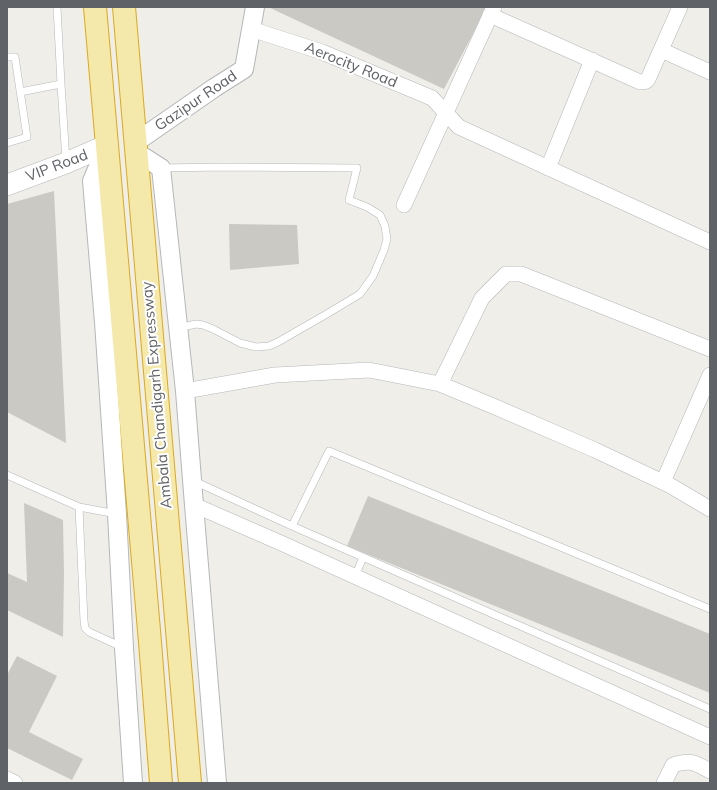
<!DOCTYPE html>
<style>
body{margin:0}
#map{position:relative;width:717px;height:790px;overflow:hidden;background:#efeee8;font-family:Mulish,sans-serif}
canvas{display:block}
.frame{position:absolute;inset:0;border:8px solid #5f6266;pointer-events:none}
</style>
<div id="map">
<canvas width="717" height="790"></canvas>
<div class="frame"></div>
</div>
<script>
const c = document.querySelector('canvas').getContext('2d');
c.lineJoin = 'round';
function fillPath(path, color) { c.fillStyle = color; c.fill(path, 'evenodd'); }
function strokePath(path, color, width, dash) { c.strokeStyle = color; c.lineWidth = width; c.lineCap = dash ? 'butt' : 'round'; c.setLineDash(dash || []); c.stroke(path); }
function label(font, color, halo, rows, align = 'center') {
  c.font = font + ' Mulish,sans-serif'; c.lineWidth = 4; c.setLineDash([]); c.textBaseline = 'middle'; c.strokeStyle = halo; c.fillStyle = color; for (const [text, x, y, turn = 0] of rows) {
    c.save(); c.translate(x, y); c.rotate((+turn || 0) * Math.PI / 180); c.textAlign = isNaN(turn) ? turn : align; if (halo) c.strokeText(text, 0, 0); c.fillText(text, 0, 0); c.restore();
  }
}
const building = new Path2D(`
 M 268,7 L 487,7 L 444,89 Z
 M 54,191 L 66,443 L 7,412 L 7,204 Z
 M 229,224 L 297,225 L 299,264 L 230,270 Z
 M 368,496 L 710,634 L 710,693 L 347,546 Z
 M 24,503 L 63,520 L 64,574 L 63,637 L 7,610 L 7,573 L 27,582 Z
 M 17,656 L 57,676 L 29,732 L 83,759 L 72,780 L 7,748 L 7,675 Z`);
const service = new Path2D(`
 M 57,7 L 61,84 L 66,161
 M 7,57 L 15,57 L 27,137 L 7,143
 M 20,92 L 61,84
 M 161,168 L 223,167 L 357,168 L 349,200 L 367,207 L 380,215 L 385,226 L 387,239 L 384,250 L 373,276 L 360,294 L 325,315 L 278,342 L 269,346 L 256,347 L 240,343 L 213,329 L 203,325 L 196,324 L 178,328
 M 7,475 L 79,507 L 117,514
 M 194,481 L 292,526 L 329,451 L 710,609
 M 79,507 L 84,621 L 85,628 L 89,632 L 122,647
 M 292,526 L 710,709
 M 355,577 L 363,557`);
const minor = new Path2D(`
 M 490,15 L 640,82 C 644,82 646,82 648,79 L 680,7
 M 251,29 L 322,52 L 432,98 L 459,127 L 710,242
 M 661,50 L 710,72
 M 548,168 L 592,60
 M 404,205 L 494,7
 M 440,384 L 482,298 L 506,274 L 521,274 L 710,349
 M 185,391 L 275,375 L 369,370 L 440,384 L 493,406 L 595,450 L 671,486 L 710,509
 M 663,482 L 710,375
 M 194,505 L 281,543 L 710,737
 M 7,779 L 15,783
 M 664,783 L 673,765 C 691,759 695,763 710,771`);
const tertiary = new Path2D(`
 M 136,142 L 214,88 L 244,69 L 255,7
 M 107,146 L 92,181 L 104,322 L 117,514 L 124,648 L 133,783
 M 136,152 L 161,168 L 185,391 L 194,505 L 217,783`);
const secondary = new Path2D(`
 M 7,185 L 66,163 L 107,145`);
const trunk = new Path2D(`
 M 95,7 L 150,642 L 161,783
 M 124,7 L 190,783`);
const streetNames = [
 ["Aerocity Road",351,65,22],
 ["Gazipur Road",196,101,-34],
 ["VIP Road",57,166,-21],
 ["Ambala Chandigarh Expressway",157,395,-95]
];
fillPath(building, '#cbc9c4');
strokePath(service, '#b4b7ba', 8);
strokePath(minor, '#b4b7ba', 16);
strokePath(tertiary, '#b4b7ba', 20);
strokePath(secondary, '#b4b6ba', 22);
strokePath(trunk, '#dba91c', 24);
strokePath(service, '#fff', 7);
strokePath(minor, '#fff', 15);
strokePath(tertiary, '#fff', 18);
strokePath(secondary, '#fff', 21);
strokePath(trunk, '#f4e8aa', 22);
label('15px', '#5f6266', '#fff', streetNames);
</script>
